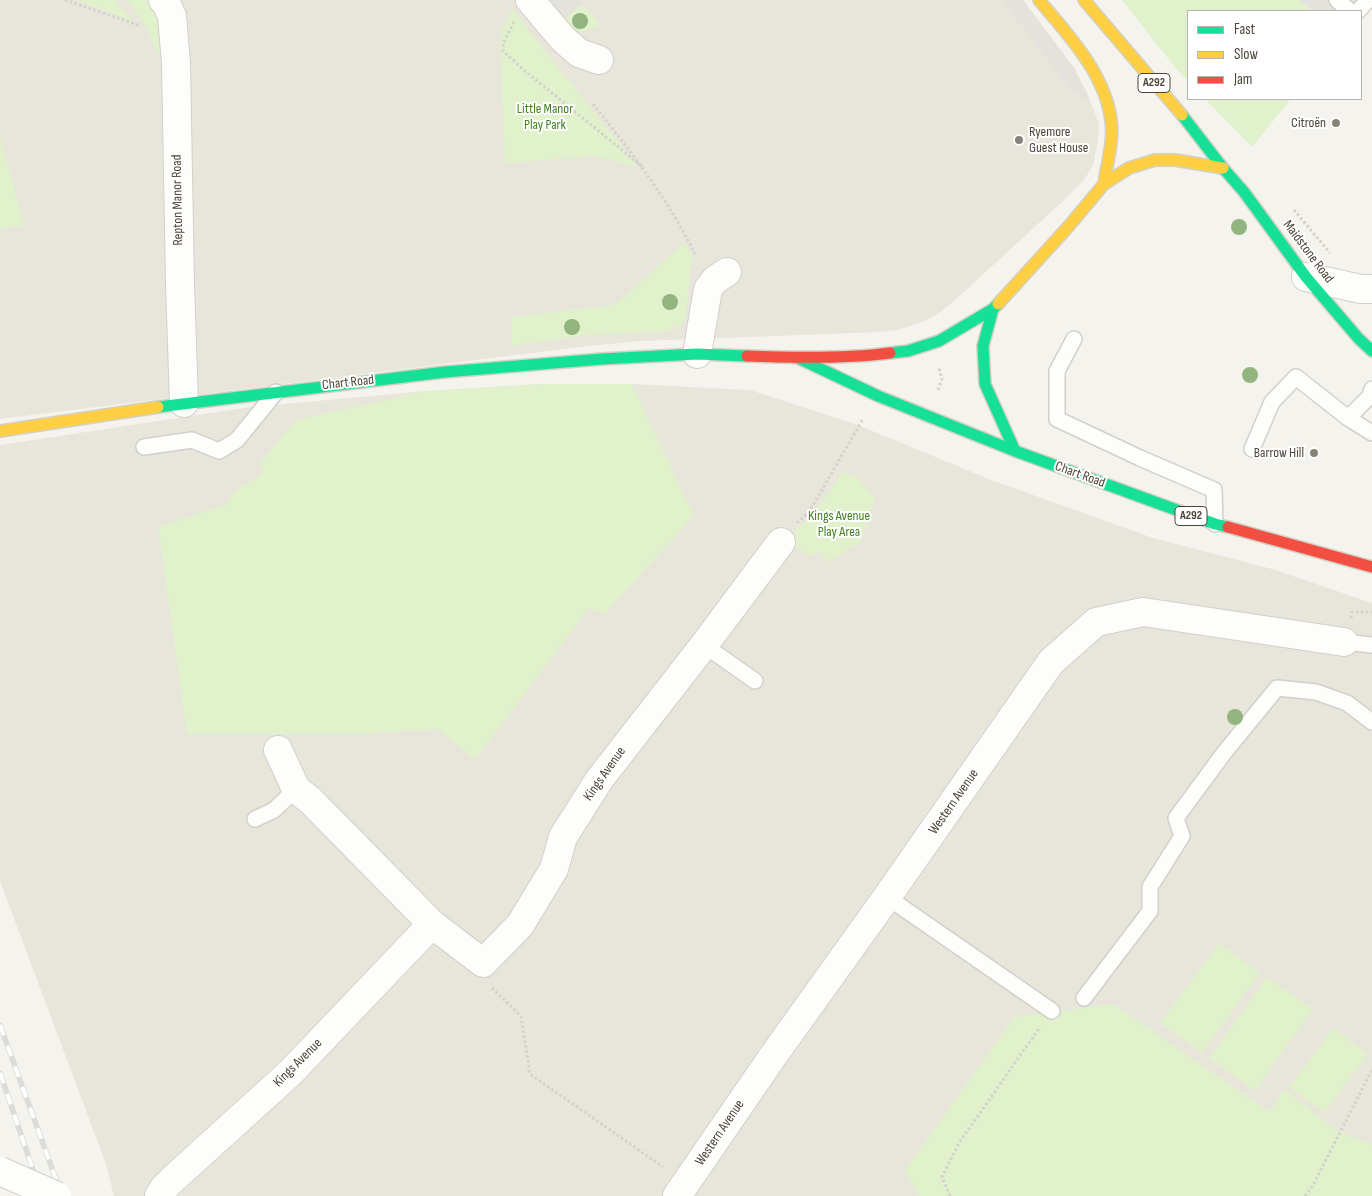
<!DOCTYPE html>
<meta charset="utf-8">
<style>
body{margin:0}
#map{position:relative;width:1372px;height:1196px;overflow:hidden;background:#f4f3ee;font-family:"Sofia Sans Condensed",sans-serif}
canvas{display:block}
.legend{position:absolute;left:1187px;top:10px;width:175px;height:90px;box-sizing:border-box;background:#fff;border:1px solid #b7b5af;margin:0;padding:6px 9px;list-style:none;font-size:15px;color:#4c4537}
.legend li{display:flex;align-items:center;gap:10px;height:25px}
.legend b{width:25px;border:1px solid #b7b5af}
</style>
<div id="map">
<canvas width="1372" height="1196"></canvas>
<ul class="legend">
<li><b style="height:6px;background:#16e098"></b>Fast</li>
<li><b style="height:6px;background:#ffcf43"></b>Slow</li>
<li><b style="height:6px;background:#f24e42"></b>Jam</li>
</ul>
</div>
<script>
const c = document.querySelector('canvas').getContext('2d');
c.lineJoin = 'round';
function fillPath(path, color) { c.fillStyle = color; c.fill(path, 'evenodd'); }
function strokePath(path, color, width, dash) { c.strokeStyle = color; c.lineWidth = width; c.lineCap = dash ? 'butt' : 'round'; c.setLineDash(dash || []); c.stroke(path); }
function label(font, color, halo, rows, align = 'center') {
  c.font = font + ' "Sofia Sans Condensed",sans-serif'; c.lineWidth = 4; c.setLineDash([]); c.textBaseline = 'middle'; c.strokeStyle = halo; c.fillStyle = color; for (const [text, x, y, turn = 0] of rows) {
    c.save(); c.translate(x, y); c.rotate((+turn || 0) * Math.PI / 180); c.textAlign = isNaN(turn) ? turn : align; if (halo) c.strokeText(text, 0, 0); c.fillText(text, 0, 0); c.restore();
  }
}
const residential = new Path2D(`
 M 0,0 L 1023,0 L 1086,90 L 1099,124 L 1098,141 L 1093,165 L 1084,180 L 1064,200 L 954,301 L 943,310 L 927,320 L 914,325 L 896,330 L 880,332 L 640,341 L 580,347 L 0,419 Z
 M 542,384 L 632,384 L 750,390 L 858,425 L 991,480 L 1153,538 L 1272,569 L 1372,603 L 1372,1196 L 114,1196 L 106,1164 L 0,881 L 0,445 L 251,407 L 426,391 Z`);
const green = new Path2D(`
 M 75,0 L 115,0 L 133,21 L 79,1 Z
 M 127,0 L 147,0 C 159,16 162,33 165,53 L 157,53 L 148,30 Z
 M 1122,0 L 1299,0 L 1312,11 L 1188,11 L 1188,81 L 1177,70 Z
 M 583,4 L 599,24 C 584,36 575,32 561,21 Z
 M 512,9 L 638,167 L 595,156 L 505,163 L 500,36 Z
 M 1205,99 L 1291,99 L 1252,147 Z
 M 0,136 L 24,225 L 0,229 Z
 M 684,242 L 692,255 L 686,317 C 683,326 675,329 666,332 L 586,335 L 512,346 L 512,317 L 614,305 L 622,299 Z
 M 542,384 L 632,384 L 694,516 L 604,615 L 589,608 L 475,760 L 438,729 L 357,734 L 187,734 L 158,527 L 226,504 L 234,492 L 261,475 L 261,461 L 296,420 L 426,391 Z
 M 842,472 L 857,477 L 875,498 L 861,541 L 829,562 L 819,552 L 809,556 L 794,545 L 796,528 L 811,518 Z
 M 1219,943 L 1260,973 L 1202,1053 L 1160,1023 Z
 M 1267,977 L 1313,1009 L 1255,1091 L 1209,1058 Z
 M 1113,1004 L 1270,1112 L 1284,1089 L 1336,1130 L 1372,1145 L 1372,1196 L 919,1196 L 905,1170 L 1014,1017 Z
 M 1333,1028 L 1368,1054 L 1324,1113 L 1289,1087 Z`);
const parking = new Path2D(`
 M 544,0 L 579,0 L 583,4 L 561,21 Z
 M 1002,0 L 1023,0 L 1075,69 L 1089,100 L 1076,94 L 1070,89 Z
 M 1299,0 L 1372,0 L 1361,11 L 1312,11 Z`);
const path = new Path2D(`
 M 65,0 L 141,26
 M 514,22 L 503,43 L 503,51 L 525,71 L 644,168
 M 593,104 C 631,152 668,199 695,254
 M 1294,210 L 1330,253
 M 938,390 L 942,379 L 939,368
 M 797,523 L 809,512 L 863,419
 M 1351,618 L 1352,612 L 1372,612
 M 492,988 L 521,1016 L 530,1074 L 663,1167
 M 950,1196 L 942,1177 L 959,1143 L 1040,1027
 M 1305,1196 L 1313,1185 L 1372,1070`);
const lane = new Path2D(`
 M 1337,0 L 1350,11
 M 1358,11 L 1368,0
 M 1074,339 L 1057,371 L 1057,419 L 1140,458 L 1214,490 L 1215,524
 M 1348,418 L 1370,396 L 1372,389
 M 144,447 L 192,440 L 219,451 L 237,440 L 276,392
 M 1252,449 L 1272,402 L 1296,377 L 1348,418 L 1372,433
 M 1344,642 L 1372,645
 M 704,645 L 755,681
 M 255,819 L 274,810 L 296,789
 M 887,897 L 1052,1011
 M 1084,998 L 1150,911 L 1150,887 L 1182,836 L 1176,818 L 1224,753 L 1277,688 L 1316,692 L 1347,703 L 1372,722`);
const street = new Path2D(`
 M 163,0 L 166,3 L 172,16 L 176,63 L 180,284 L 184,403
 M 530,0 L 563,39 L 579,53 L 599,60
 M 1306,277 L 1361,289 L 1372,289
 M 697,354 L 708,289 L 715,280 L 727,272
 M 278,750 L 296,789 L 311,801 L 432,924 L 483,963 L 520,925 L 554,869 L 563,837 L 599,780 L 704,645 L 781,542
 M 159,1196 L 164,1188 L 173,1179 L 290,1073 L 432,924
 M 677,1196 L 773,1056 L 887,897 L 1051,662 L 1096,622 L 1143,612 L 1344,642`);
const fast = new Path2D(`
 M 1182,115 L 1223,168 L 1244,192 L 1306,277 L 1359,339 L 1372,351
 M 998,304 L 993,309 L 983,346 L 985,384 L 1015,451 L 1215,524 L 1228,527
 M 890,353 L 908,351 L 939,341 L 993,309
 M 798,358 L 878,396 L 1015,451
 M 158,407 L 445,372 L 602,359 L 697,354 L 747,356`);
const slow = new Path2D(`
 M 1039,0 C 1068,35 1105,73 1111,120 C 1114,141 1107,163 1104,184
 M 1084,0 L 1182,115
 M 998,304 L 1068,227 L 1104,184 L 1129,168 L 1155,160 L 1175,160 L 1223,168
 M 0,431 L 158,407`);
const jam = new Path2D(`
 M 747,356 C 794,358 843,359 890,353
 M 1228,527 L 1372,567`);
const rail = new Path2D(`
 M 0,1025 L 62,1196
 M 0,1073 L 42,1196`);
const streetBridge = new Path2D(`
 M 0,1171 L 57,1196`);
const trees = [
 [580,21],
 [1239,227],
 [670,302],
 [572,327],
 [1250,375],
 [1235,717]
];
const markers = [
 [1336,123,5,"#878277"],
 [1019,140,5,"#878277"],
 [1314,453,5,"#878277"]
];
const shields = [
 [1154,83,32],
 [1191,516,32]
];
const shieldNames = [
 ["A292",1154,83],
 ["A292",1191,516]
];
const parkNames = [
 ["Little Manor",545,109],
 ["Play Park",545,125],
 ["Kings Avenue",839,516],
 ["Play Area",839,532]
];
const poiNames = [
 ["Citroën",1326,123],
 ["Ryemore",1029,132,"left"],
 ["Guest House",1029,148,"left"],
 ["Barrow Hill",1304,453]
];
const streetNames = [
 ["Repton Manor Road",178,200,-91],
 ["Maidstone Road",1308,252,53],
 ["Chart Road",348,383,-6],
 ["Chart Road",1080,475,20],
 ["Kings Avenue",605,774,-55],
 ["Western Avenue",954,802,-55],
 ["Kings Avenue",298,1063,-45],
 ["Western Avenue",720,1133,-56]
];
fillPath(residential, '#e8e5db');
fillPath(green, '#e0f1cc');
fillPath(parking, '#e3e2dc');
strokePath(lane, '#d2d0cb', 18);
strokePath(street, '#d2d0cb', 30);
strokePath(fast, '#d4d0c4', 14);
strokePath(slow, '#d4d0c4', 14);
strokePath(jam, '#d4d0c4', 14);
strokePath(path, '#d4d2cc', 3, [2.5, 2.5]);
strokePath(lane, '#fdfdfc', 15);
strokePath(street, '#fdfdfc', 28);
strokePath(fast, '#16e098', 11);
strokePath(slow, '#ffcf43', 11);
strokePath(jam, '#f24e42', 11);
strokePath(rail, '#dbdbda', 5.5);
strokePath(rail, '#fff', 4, [11]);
strokePath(streetBridge, '#d2d0cb', 30, []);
strokePath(streetBridge, '#fdfdfc', 28);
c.fillStyle = '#92b47e';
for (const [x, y] of trees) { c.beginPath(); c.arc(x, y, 8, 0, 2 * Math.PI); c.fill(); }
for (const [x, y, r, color] of markers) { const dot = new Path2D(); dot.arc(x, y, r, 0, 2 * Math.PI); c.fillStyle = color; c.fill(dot); strokePath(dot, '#fff', 2); }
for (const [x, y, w] of shields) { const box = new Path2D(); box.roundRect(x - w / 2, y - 9.5, w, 19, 4); c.fillStyle = '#fff'; c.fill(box); strokePath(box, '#4c4537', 1); }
label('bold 12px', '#4c4537', null, shieldNames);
label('14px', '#428022', '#fff', parkNames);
label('14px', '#4c4537', '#fff', poiNames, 'right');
label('14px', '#4c4537', '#fff', streetNames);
</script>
